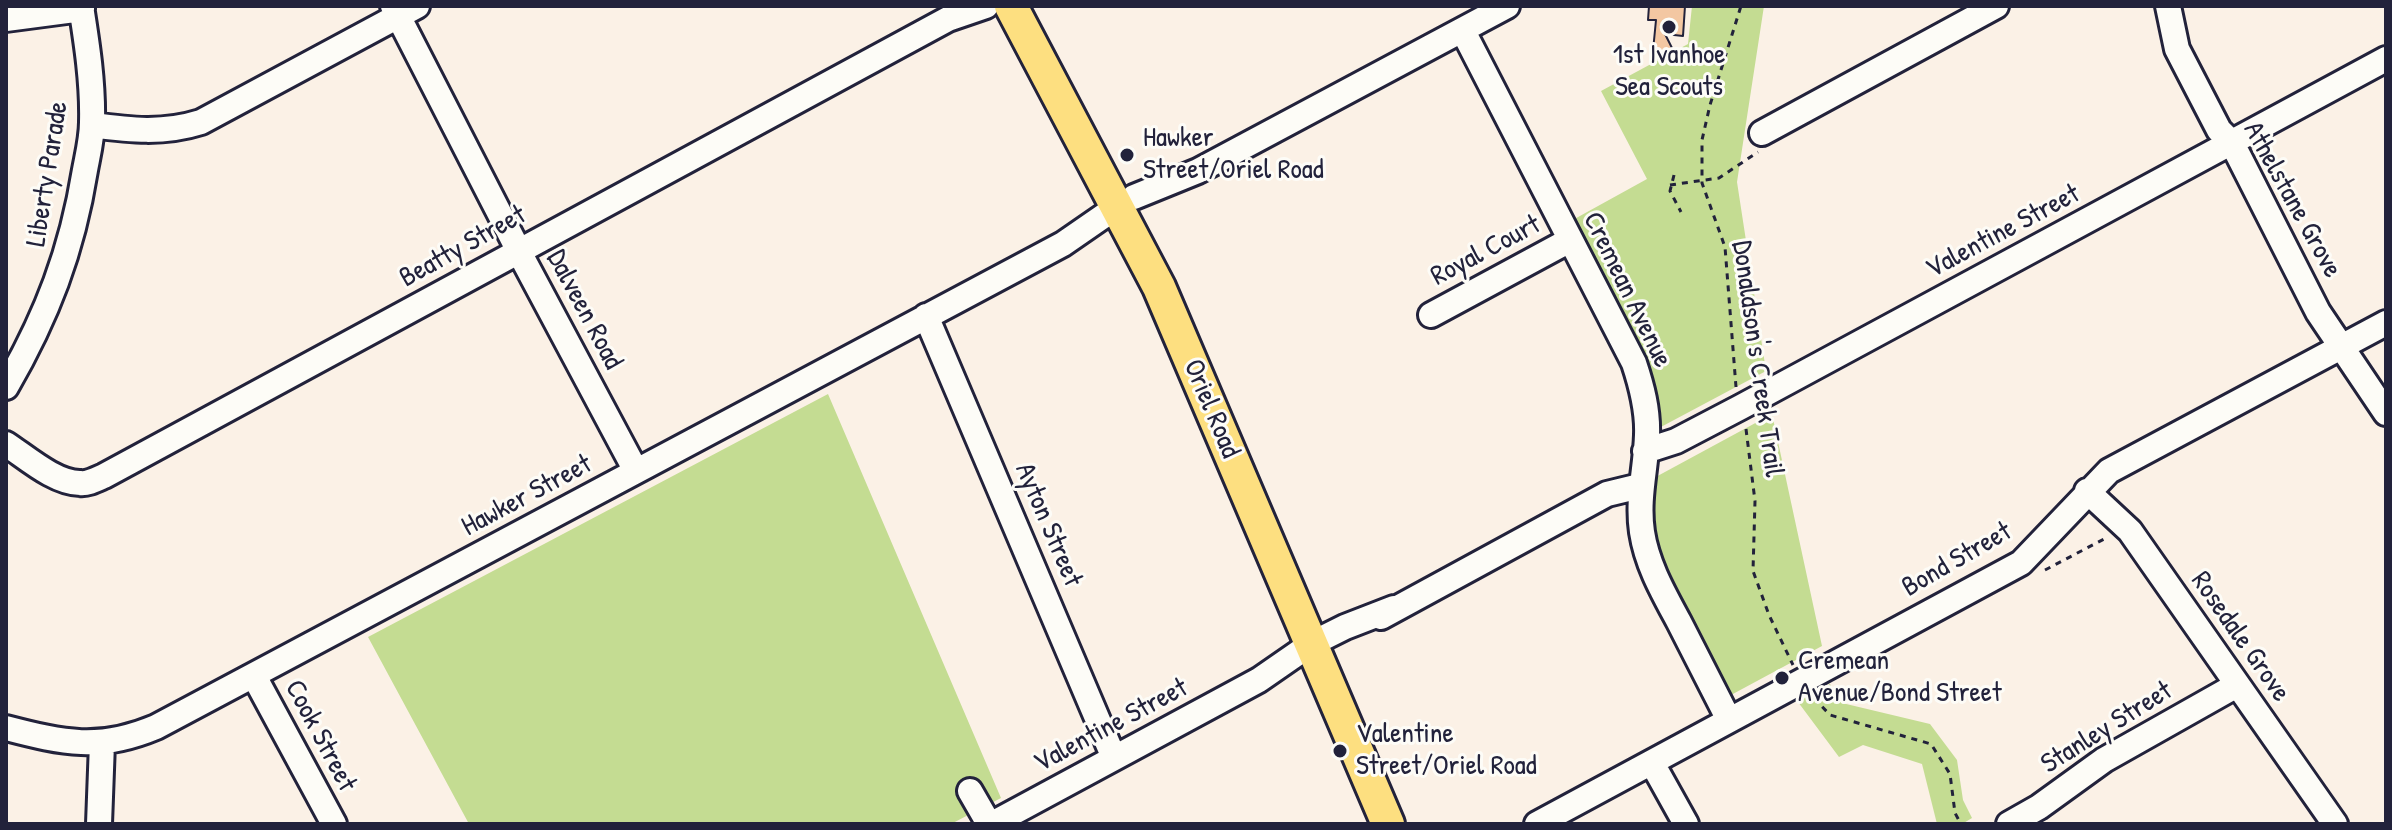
<!DOCTYPE html>
<style>
body{margin:0}
#map{position:relative;width:2392px;height:830px;overflow:hidden;background:#fbf1e6;font-family:"Patrick Hand",sans-serif}
canvas{display:block}
.frame{position:absolute;inset:0;border:8px solid #22223b;pointer-events:none}
</style>
<div id="map">
<canvas width="2392" height="830"></canvas>
<div class="frame"></div>
</div>
<script>
const c = document.querySelector('canvas').getContext('2d');
c.lineJoin = 'round';
function fillPath(path, color) { c.fillStyle = color; c.fill(path, 'evenodd'); }
function strokePath(path, color, width, dash) { c.strokeStyle = color; c.lineWidth = width; c.lineCap = dash ? 'butt' : 'round'; c.setLineDash(dash || []); c.stroke(path); }
function label(font, color, halo, rows, align = 'center') {
  c.font = font + ' "Patrick Hand",sans-serif'; c.lineWidth = 6; c.setLineDash([]); c.textBaseline = 'middle'; c.strokeStyle = halo; c.fillStyle = color; for (const [text, x, y, turn = 0] of rows) {
    c.save(); c.translate(x, y); c.rotate((+turn || 0) * Math.PI / 180); c.textAlign = isNaN(turn) ? turn : align; if (halo) c.strokeText(text, 0, 0); c.fillText(text, 0, 0); c.restore();
  }
}
const green = new Path2D(`
 M 1692,6 L 1764,6 L 1737,182 L 1766,371 L 1659,428 L 1569,222 L 1647,179 L 1601,91 L 1688,44 Z
 M 828,394 L 1001,798 L 951,824 L 469,824 L 368,637 Z
 M 1772,414 L 1822,646 L 1731,695 L 1721,685 L 1655,556 L 1649,498 L 1652,479 Z
 M 1830,684 L 1842,703 L 1930,724 L 1957,760 L 1963,800 L 1972,818 L 1962,824 L 1937,824 L 1922,764 L 1863,745 L 1839,757 L 1798,702 Z`);
const building = new Path2D(`
 M 1649,6 L 1685,6 L 1683,36 L 1665,34 L 1673,50 L 1652,61 L 1656,20 L 1648,20 Z`);
const path = new Path2D(`
 M 1674,175 L 1670,191 L 1681,212
 M 1670,185 L 1719,178 L 1758,152
 M 1736,387 L 1725,247 L 1702,183 L 1702,140 L 1710,105 L 1741,6
 M 1746,429 L 1755,501 L 1753,571 L 1769,615 L 1793,665
 M 2045,570 L 2106,538
 M 1814,698 L 1830,715 L 1931,744 L 1950,774 L 1955,813 L 1961,824`);
const minor = new Path2D(`
 M 393,6 L 526,265 L 636,471
 M 2168,6 L 2177,49 L 2219,130 L 2232,143 L 2318,312 L 2386,413
 M 6,19 L 82,9
 M 1463,31 L 1634,363 C 1642,387 1648,410 1647,435 C 1646,469 1637,498 1642,532 C 1647,565 1664,594 1679,622 C 1696,655 1713,688 1729,720
 M 92,125 C 130,130 163,134 201,122 L 417,6
 M 1762,133 L 1996,6
 M 1134,197 L 1198,171 L 1507,6
 M 1431,315 L 1570,240
 M 926,316 L 1114,758
 M 6,387 C 47,316 72,251 85,170 C 88,154 92,138 92,122 C 93,83 87,44 81,6
 M 6,444 C 26,457 55,483 80,483 C 88,484 97,479 104,476 L 948,19 L 986,6
 M 1645,451 L 1676,441 L 1741,407 L 2386,59
 M 2087,491 L 2130,531 L 2335,824
 M 1381,617 L 1607,494 L 1640,486
 M 254,676 L 334,824
 M 6,728 C 64,743 99,751 156,727 L 1063,244 L 1118,206
 M 1652,763 L 1686,824
 M 970,791 L 989,824
 M 99,824 L 102,743
 M 992,824 L 1259,680 L 1311,644 L 1345,627 L 1394,608
 M 1537,824 L 2021,563 L 2109,471 L 2386,323
 M 2009,824 L 2039,807 L 2104,760 L 2237,685`);
const major = new Path2D(`
 M 1011,6 L 1159,287 L 1388,824`);
const markers = [
 [1669,27,8,"#22223b"],
 [1127,155,8,"#22223b"],
 [1782,678,8,"#22223b"],
 [1340,751,8,"#22223b"]
];
const poiNames = [
 ["1st Ivanhoe",1669,56,"center"],
 ["Sea Scouts",1669,88,"center"],
 ["Hawker",1143,139],
 ["Street/Oriel Road",1143,171],
 ["Cremean",1798,662],
 ["Avenue/Bond Street",1798,694],
 ["Valentine",1356,735],
 ["Street/Oriel Road",1356,767]
];
const streetNames = [
 ["Liberty Parade",48,174,-81],
 ["Athelstane Grove",2292,200,61],
 ["Valentine Street",2003,232,-28],
 ["Beatty Street",463,247,-29],
 ["Royal Court",1486,251,-28],
 ["Cremean Avenue",1627,290,64],
 ["Dalveen Road",584,310,62],
 ["Donaldson's Creek Trail",1757,359,82],
 ["Oriel Road",1211,409,67],
 ["Hawker Street",527,496,-28],
 ["Ayton Street",1048,525,67],
 ["Bond Street",1957,560,-30],
 ["Rosedale Grove",2240,637,55],
 ["Valentine Street",1111,726,-28],
 ["Stanley Street",2107,728,-32],
 ["Cook Street",320,736,62]
];
fillPath(green, '#c4dc92');
fillPath(building, '#f3c7a2');
strokePath(building, '#22223b', 2);
strokePath(minor, '#22223b', 30);
strokePath(major, '#22223b', 38);
strokePath(path, '#22223b', 3, [6, 6]);
strokePath(minor, '#fdfcf7', 24);
strokePath(major, '#fddf80', 32);
for (const [x, y, r, color] of markers) { const dot = new Path2D(); dot.arc(x, y, r, 0, 2 * Math.PI); c.fillStyle = color; c.fill(dot); strokePath(dot, '#fdfcf7', 3); }
label('28px', '#22223b', '#fdfcf7', poiNames, 'left');
label('28px', '#22223b', '#fdfcf7', streetNames);
</script>
